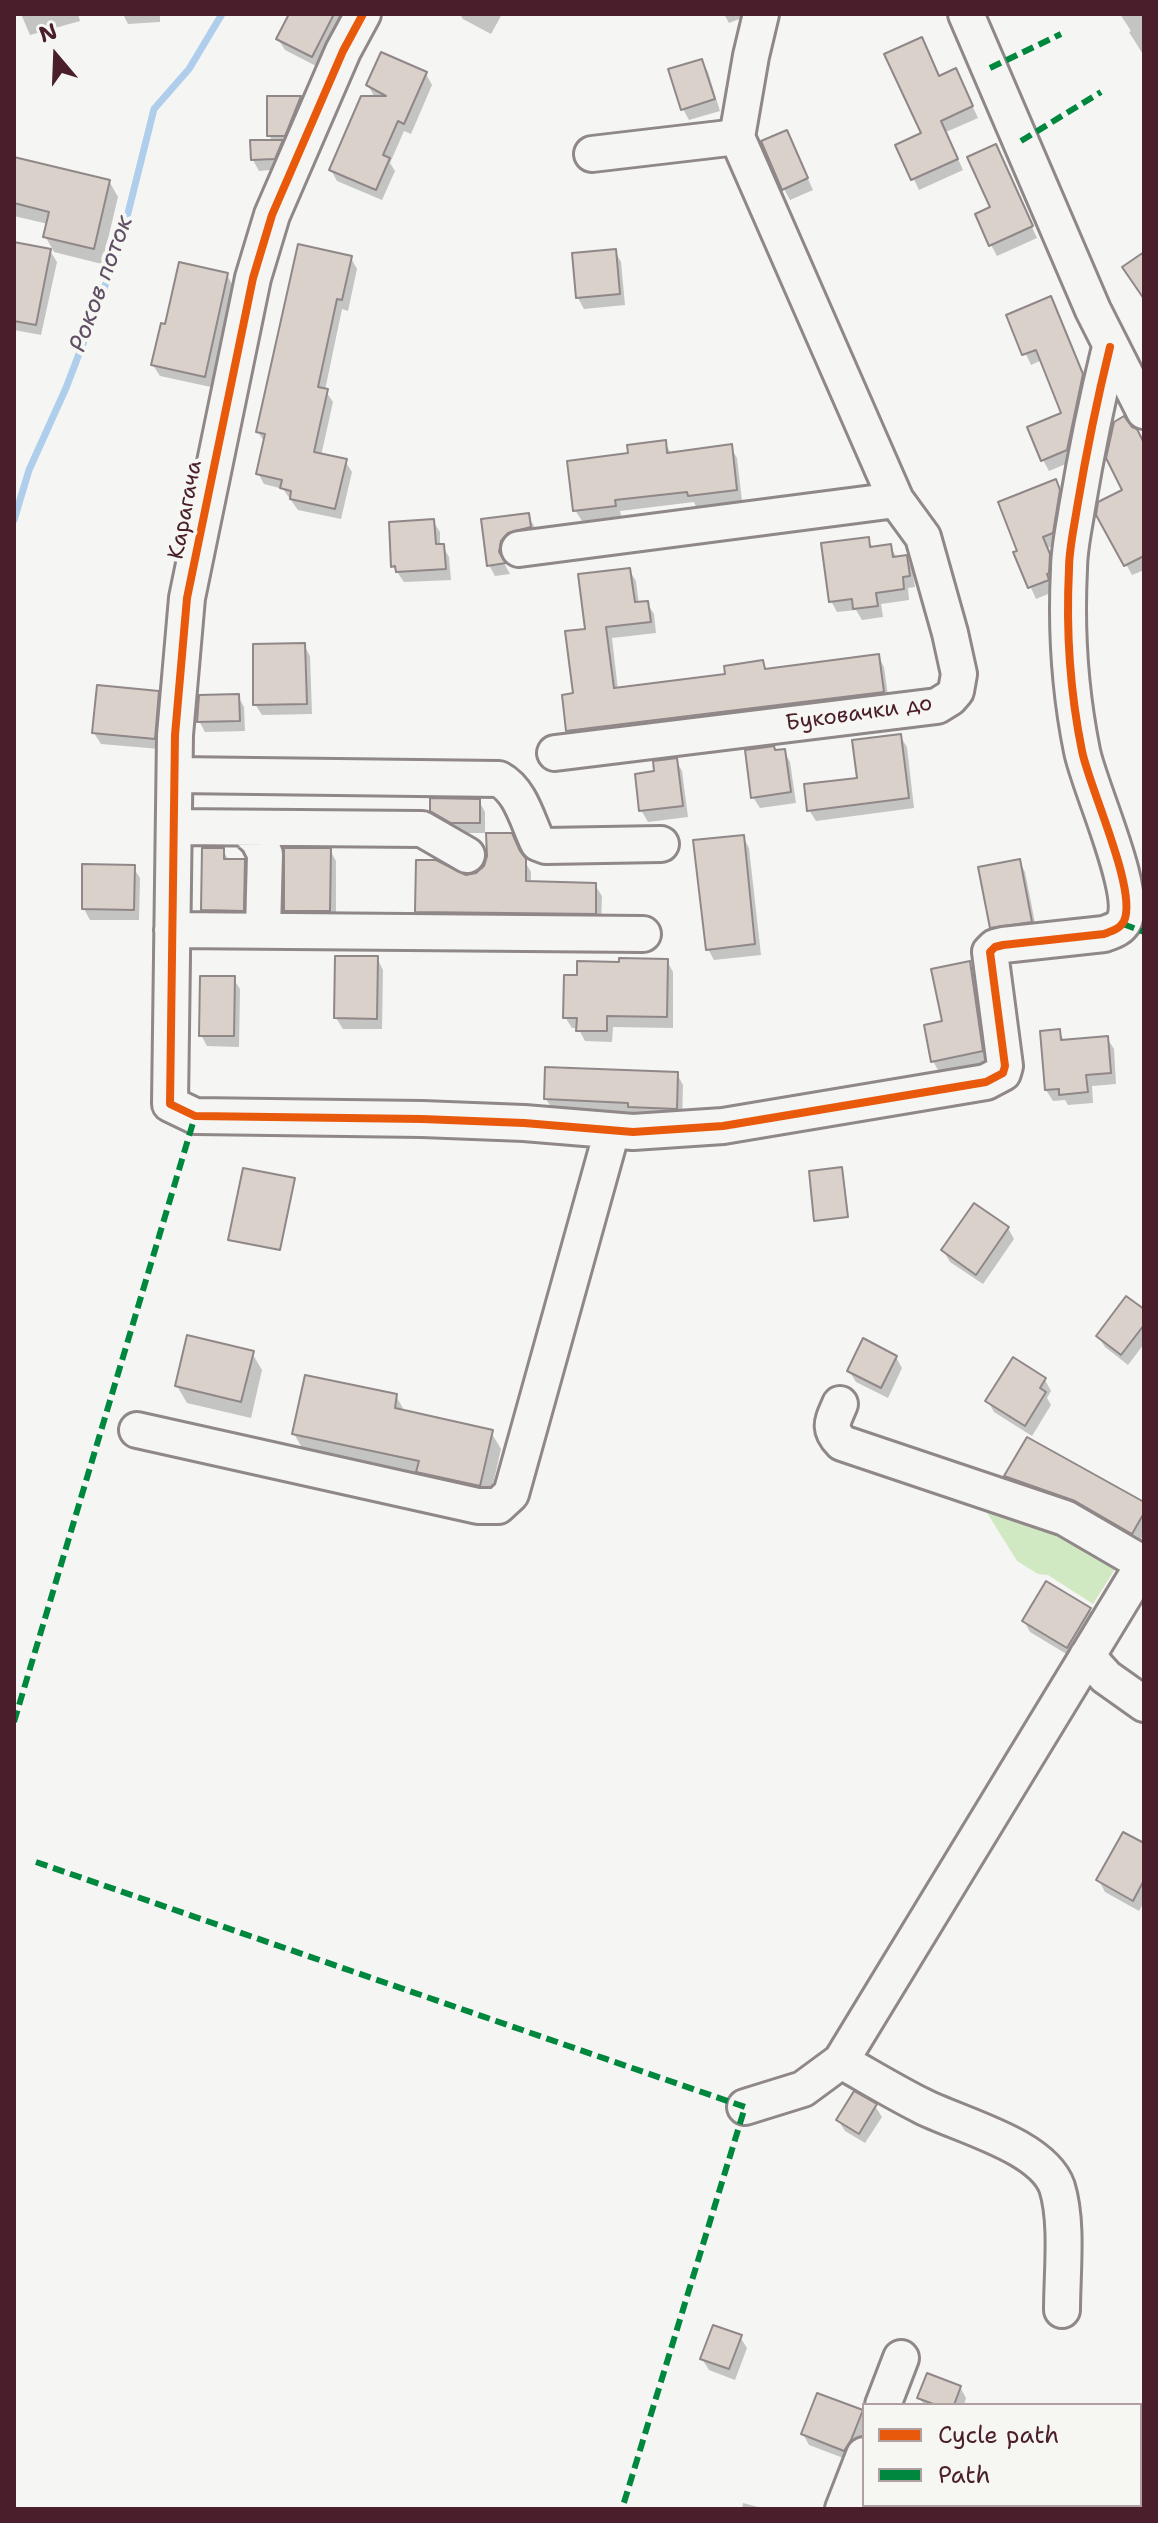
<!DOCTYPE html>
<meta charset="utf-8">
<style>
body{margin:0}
#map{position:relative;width:1158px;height:2523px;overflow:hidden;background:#f5f5f3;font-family:"Shantell Sans",sans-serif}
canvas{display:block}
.frame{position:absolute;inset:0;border:16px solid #4a1f2b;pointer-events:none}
.legend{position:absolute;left:862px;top:2403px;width:280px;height:104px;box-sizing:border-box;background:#f6f6f2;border:2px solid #b1a0a2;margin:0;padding:10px 14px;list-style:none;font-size:24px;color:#4a1f2b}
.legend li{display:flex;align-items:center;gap:16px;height:40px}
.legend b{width:40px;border:2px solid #b1a0a2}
.north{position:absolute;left:16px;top:16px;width:80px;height:80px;-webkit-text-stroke:6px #f6f6f2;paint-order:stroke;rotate:341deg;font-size:22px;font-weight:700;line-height:32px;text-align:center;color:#4a1f2b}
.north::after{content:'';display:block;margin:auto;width:28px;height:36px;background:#4a1f2b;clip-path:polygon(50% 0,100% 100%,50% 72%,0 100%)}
</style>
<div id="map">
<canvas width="1158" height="2523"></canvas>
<div class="frame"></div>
<ul class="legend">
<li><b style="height:10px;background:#e8590c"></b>Cycle path</li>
<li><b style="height:10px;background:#00873e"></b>Path</li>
</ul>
<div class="north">N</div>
</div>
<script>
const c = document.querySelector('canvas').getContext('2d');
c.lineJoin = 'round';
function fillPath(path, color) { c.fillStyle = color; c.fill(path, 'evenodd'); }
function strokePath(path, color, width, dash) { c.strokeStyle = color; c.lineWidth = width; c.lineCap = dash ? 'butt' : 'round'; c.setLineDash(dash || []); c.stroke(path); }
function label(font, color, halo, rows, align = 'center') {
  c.font = font + ' "Shantell Sans",sans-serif'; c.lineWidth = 8; c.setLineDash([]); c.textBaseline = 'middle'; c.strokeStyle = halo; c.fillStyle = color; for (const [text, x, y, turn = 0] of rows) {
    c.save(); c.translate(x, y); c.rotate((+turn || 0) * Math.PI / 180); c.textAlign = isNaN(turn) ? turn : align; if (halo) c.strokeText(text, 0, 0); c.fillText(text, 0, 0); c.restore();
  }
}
const green = new Path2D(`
 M 979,1500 L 1122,1558 L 1093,1604 L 1048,1575 L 1038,1574 L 1017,1561 Z`);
const shadow = new Path2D(`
 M 21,14 L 78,14 L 80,21 L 30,35 Z
 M 123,14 L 160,14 L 160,22 L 128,24 Z
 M 292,14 L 346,14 L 318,67 L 285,50 L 278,39 Z
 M 460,14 L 502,14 L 491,34 L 463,19 Z
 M 724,14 L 752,14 L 729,23 Z
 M 1120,14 L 1144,14 L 1144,56 L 1129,32 L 1131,31 Z
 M 702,61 L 708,72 L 720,111 L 689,120 L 683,109 Z
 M 426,74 L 432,85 L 411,134 L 404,131 L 390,163 L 395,171 L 382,200 L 337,181 L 331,170 L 375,98 L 368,85 Z
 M 939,78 L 961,81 L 978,118 L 946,132 L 963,170 L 919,190 L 898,146 L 923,134 Z
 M 269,98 L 300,98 L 306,108 L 281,169 L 259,171 L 253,160 L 273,142 L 269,135 Z
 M 792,143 L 813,190 L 790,200 L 784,189 Z
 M 1001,158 L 1037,238 L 997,256 L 991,245 L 993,208 Z
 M 14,161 L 109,181 L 118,197 L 102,264 L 50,251 L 57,262 L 41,335 L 14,330 L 14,244 L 54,252 L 45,236 L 48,224 L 14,216 Z
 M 615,251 L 621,262 L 625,305 L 584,309 L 578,298 Z
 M 351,258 L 357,269 L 348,311 L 342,309 L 325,390 L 333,402 L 321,456 L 345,461 L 352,472 L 341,519 L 298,510 L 283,489 L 264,484 L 258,473 L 265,443 L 258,432 Z
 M 227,275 L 233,286 L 211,387 L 160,376 L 153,365 L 167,326 Z
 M 1051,299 L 1088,387 L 1073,461 L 1049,471 L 1043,460 L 1064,414 L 1042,360 L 1031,365 L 1008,316 Z
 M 665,442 L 671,454 L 730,446 L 737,458 L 742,501 L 696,507 L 694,502 L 620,511 L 621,516 L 582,521 L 575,510 Z
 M 1144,445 L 1144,570 L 1132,575 L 1098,514 L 1125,491 Z
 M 1055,481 L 1065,502 L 1058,544 L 1047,548 L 1055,567 L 1054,584 L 1051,585 L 1053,592 L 1036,599 L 1016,554 Z
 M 528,515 L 534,526 L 536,538 L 506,552 L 505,565 L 510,574 L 495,576 L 489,565 L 483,521 Z
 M 433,521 L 440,532 L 440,546 L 443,546 L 449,557 L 451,580 L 404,582 L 393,566 Z
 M 868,539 L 873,548 L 890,546 L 897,558 L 906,557 L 912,568 L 915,587 L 908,588 L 909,600 L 881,604 L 883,617 L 862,620 L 856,610 L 837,612 L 831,601 Z
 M 629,570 L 636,581 L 639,604 L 647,603 L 654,614 L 656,633 L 612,638 L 618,690 L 727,676 L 762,663 L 767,670 L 878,656 L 884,667 L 889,703 L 575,742 L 568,731 L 564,697 L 576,695 L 587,631 Z
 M 304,645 L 310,656 L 312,714 L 262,715 L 255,704 Z
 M 158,693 L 164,704 L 160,749 L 101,744 L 94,733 Z
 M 238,696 L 244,707 L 245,731 L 205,732 L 199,721 Z
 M 900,736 L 907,747 L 914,808 L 816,821 L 809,810 L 859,779 Z
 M 784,751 L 790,762 L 796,803 L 760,808 L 753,797 L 775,752 Z
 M 676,760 L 682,771 L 688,817 L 648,822 L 641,810 L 656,773 Z
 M 479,801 L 485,812 L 485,833 L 459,833 L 439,822 L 432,810 Z
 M 743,837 L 749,848 L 761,955 L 714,960 L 708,949 Z
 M 223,850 L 229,861 L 244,861 L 250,872 L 249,921 L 209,921 L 203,910 Z
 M 330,850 L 336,861 L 336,922 L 292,921 L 286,910 Z
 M 524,860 L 531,872 L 531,884 L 595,885 L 602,896 L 601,924 L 424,923 L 417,911 L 466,877 Z
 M 1019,861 L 1025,872 L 1037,933 L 998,938 L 992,927 Z
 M 133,867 L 140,878 L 139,920 L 90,920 L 84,909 Z
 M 377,958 L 383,970 L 382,1029 L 343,1029 L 336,1018 Z
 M 667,961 L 673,972 L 673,1028 L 613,1027 L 612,1042 L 585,1041 L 578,1028 L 572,1028 L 565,1017 Z
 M 969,963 L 976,974 L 988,1062 L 939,1072 L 933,1061 L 944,1023 Z
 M 233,978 L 240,989 L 239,1047 L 207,1046 L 201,1035 Z
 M 1059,1031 L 1065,1042 L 1107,1038 L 1114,1049 L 1116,1084 L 1092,1086 L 1093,1103 L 1068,1105 L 1065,1100 L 1053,1101 L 1046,1090 Z
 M 677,1074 L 683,1085 L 682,1120 L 636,1118 L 633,1113 L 553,1110 L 546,1099 Z
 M 1008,1228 L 1014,1239 L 983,1284 L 950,1262 L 943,1250 Z
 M 1144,1312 L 1144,1344 L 1128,1365 L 1105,1347 L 1098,1336 Z
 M 252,1353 L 262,1370 L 251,1418 L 187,1403 L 177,1386 Z
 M 896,1357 L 902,1368 L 888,1398 L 856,1382 L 849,1371 Z
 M 1045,1380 L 1051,1391 L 1047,1398 L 1051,1405 L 1032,1436 L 994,1412 L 988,1401 Z
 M 396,1396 L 405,1412 L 491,1432 L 501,1449 L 489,1502 L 304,1451 L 294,1434 Z
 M 1007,1476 L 1144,1505 L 1144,1534 L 1138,1544 L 1013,1486 Z
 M 1090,1610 L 1096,1621 L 1073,1658 L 1030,1632 L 1024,1621 Z
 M 1144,1845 L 1144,1902 L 1139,1911 L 1105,1892 L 1099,1880 Z
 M 875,2106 L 882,2117 L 865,2143 L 845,2131 L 838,2120 Z
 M 740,2337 L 747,2348 L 735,2380 L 709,2370 L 702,2359 Z
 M 960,2387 L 966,2398 L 964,2405 L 924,2405 L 920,2398 Z
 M 861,2411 L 864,2416 L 864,2432 L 851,2461 L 809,2445 L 803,2434 Z
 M 743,2503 L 766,2509 L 742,2509 Z
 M 936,2505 L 987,2505 L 985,2509 L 934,2509 Z`);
const stream = new Path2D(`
 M 14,520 L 29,470 L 66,388 L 119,249 L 154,109 L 189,69 L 222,14`);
const building = new Path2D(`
 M 289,14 L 334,14 L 312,57 L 276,39 Z
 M 922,37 L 939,76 L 956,68 L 973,106 L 941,121 L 958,159 L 911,180 L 895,145 L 921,133 L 884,54 Z
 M 381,52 L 427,72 L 404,124 L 398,121 L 383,155 L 390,158 L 376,190 L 329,170 L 361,96 L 386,96 L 366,85 Z
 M 702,59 L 715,99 L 681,110 L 668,69 Z
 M 267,96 L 301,96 L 285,136 L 267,136 Z
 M 787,130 L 808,178 L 782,190 L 761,141 Z
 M 250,140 L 283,140 L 275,159 L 251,160 Z
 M 996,144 L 1033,226 L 989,246 L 975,214 L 990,207 L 967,157 Z
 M 14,157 L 110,180 L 94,249 L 43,237 L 49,212 L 14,203 Z
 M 14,242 L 51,249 L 36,325 L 14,321 Z
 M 298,244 L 352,256 L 342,300 L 337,299 L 318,387 L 328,389 L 314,452 L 347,459 L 335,509 L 290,499 L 291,491 L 280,488 L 282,480 L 256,474 L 265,434 L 256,432 Z
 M 616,249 L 620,294 L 576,298 L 572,253 Z
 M 1144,252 L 1144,299 L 1122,267 Z
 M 179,262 L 228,273 L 205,377 L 151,365 L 161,323 L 165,324 Z
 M 1051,296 L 1083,374 L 1067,450 L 1041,461 L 1027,427 L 1061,413 L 1036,350 L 1022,355 L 1006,315 Z
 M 1124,416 L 1132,427 L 1137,429 L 1144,443 L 1144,556 L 1124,566 L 1096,515 L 1098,502 L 1122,490 L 1106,458 L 1114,422 Z
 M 666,440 L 667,453 L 732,444 L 737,490 L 688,496 L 687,492 L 615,500 L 616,506 L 573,511 L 567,461 L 628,453 L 627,445 Z
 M 1056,479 L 1060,490 L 1053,533 L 1043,537 L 1050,554 L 1049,573 L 1047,574 L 1049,580 L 1028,588 L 1013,552 L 1017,551 L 998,502 Z
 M 529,513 L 531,527 L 508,533 L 501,541 L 499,552 L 506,563 L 487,566 L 481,519 Z
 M 434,519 L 436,544 L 444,544 L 446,569 L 396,572 L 395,566 L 391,567 L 389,522 Z
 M 869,537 L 870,547 L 891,544 L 893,557 L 907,555 L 910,576 L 903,577 L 904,589 L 876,593 L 878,606 L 853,609 L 852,599 L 829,602 L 821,543 Z
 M 630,568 L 635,602 L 648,601 L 651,622 L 606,627 L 614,688 L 725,674 L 724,666 L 763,660 L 765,669 L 879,654 L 884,692 L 566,731 L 562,695 L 573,693 L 565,631 L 585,629 L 578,574 Z
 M 305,643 L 307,704 L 253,705 L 253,644 Z
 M 97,685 L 159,691 L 155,739 L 92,733 Z
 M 239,694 L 240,721 L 197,722 L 199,695 Z
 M 901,734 L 909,798 L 807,811 L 804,784 L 857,778 L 852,740 Z
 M 774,746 L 775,750 L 785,749 L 791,792 L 751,798 L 745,750 Z
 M 677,758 L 683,806 L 639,811 L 635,774 L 654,771 L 653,761 Z
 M 430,798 L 480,799 L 480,823 L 451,823 L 430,811 Z
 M 486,833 L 512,833 L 520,851 L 526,859 L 526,881 L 596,883 L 596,914 L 415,912 L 416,860 L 436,860 L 466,875 L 476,873 L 484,866 L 487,856 Z
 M 744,835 L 755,944 L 706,950 L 693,840 Z
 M 202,848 L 224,848 L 224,859 L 245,859 L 244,911 L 201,910 Z
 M 284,848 L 331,848 L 330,911 L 284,911 Z
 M 1020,859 L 1032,922 L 990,928 L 978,867 Z
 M 82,864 L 135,865 L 134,910 L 82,909 Z
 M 335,956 L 378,956 L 377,1019 L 334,1018 Z
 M 619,958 L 668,959 L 667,1017 L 607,1016 L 607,1031 L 576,1031 L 577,1018 L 563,1018 L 564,975 L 577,975 L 577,961 L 619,962 Z
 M 970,961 L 983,1051 L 931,1062 L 924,1025 L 942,1021 L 931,969 Z
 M 200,976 L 235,976 L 234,1036 L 199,1036 Z
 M 1060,1029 L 1061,1040 L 1108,1036 L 1111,1073 L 1086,1075 L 1088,1092 L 1059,1095 L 1059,1089 L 1045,1090 L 1040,1031 Z
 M 545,1067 L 678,1072 L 677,1109 L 628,1107 L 628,1103 L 544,1099 Z
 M 842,1167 L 848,1217 L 814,1221 L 809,1171 Z
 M 243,1168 L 295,1178 L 280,1250 L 228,1240 Z
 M 974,1203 L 1009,1227 L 976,1275 L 941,1250 Z
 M 1126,1296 L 1144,1309 L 1144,1325 L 1121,1355 L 1096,1336 Z
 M 187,1335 L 254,1351 L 241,1402 L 175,1386 Z
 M 863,1338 L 897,1356 L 881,1388 L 847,1371 Z
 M 1013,1357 L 1046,1378 L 1040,1388 L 1046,1392 L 1025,1426 L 985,1401 Z
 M 305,1375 L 397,1394 L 395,1408 L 493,1430 L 480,1486 L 416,1472 L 419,1461 L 292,1434 Z
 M 1027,1437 L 1144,1502 L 1144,1513 L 1132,1534 L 1075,1501 L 1004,1476 Z
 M 1046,1581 L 1091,1608 L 1067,1648 L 1022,1621 Z
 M 1123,1832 L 1144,1843 L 1144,1880 L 1133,1901 L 1096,1880 Z
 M 854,2091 L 877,2104 L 859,2134 L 836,2120 Z
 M 713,2325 L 742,2335 L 729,2369 L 700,2359 Z
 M 927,2373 L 961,2386 L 954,2405 L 936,2405 L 917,2398 Z
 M 817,2393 L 863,2410 L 851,2440 L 844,2451 L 801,2434 Z`);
const minor = new Path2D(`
 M 363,14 L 343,51 L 272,215 L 253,278 L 187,598 L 175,735 L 170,1104 L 195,1116 L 422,1119 L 524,1123 L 633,1132 L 723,1126 L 986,1082 L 1003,1073 L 1005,1066 L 990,952 L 995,947 L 1003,945 L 1104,934 C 1112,931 1120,929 1124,921 C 1138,891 1089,787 1082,751 C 1070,692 1066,629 1069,569 C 1069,549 1074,528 1077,508 C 1086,454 1097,400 1110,347
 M 966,14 L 1093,310 L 1144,411
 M 592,154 L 737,137
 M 519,549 L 896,500
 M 555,753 L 937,706 L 950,698 L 956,691 L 959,674 L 950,633 L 923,537 L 896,500 L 737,137 L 751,56 L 761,14
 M 175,775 L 499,779 C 521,791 527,820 538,843 L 546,846 L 661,844
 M 174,827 L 422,829 L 467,855
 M 245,828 L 258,840 L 265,854 L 263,930
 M 172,930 L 643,934
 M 840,1404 C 833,1421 827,1428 842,1443 L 1065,1518 L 1144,1564
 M 137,1430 L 478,1506 L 498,1506 L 511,1494 L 612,1131
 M 1087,1656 L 1106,1677 L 1144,1704
 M 841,2061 C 868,2076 894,2092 922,2106 C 959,2125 1042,2145 1057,2187 C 1068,2222 1062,2273 1062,2310
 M 745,2107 L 803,2089 L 841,2061 L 1144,1563
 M 883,2405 L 901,2358
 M 843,2509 L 864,2455`);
const quiet = new Path2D(`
 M 990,68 L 1061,34
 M 1021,141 L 1101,92
 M 1123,924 L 1144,932
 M 14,1722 L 195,1116
 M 36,1862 L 745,2107 L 622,2509`);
const cycleway = new Path2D(`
 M 363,14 L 343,51 L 272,215 L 253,278 L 187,598 L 175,735 L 170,1104 L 195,1116 L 422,1119 L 524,1123 L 633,1132 L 723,1126 L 986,1082 L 1003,1073 L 1005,1066 L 990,952 L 995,947 L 1003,945 L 1104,934 C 1112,931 1120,929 1124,921 C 1138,891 1089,787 1082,751 C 1070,692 1066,629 1069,569 C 1069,549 1074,528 1077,508 C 1086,454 1097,400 1110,347`);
const streetNames = [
 ["Карагача",186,510,-79],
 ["Буковачки до",859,714,-8]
];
const waterNames = [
 ["Роков поток",102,284,-70]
];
fillPath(green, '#d1e9c3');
fillPath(shadow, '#0003');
strokePath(stream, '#aeceec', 7);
fillPath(building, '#dbd1cb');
strokePath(building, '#8f8788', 2);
strokePath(minor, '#8f8788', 40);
strokePath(minor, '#f5f5f3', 34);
strokePath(quiet, '#00873e', 6, [12, 6]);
strokePath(cycleway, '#e8590c', 8);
label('22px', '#4a1f2b', '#f6f6f2', streetNames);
label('italic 24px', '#5f4e64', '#f6f6f2', waterNames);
</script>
